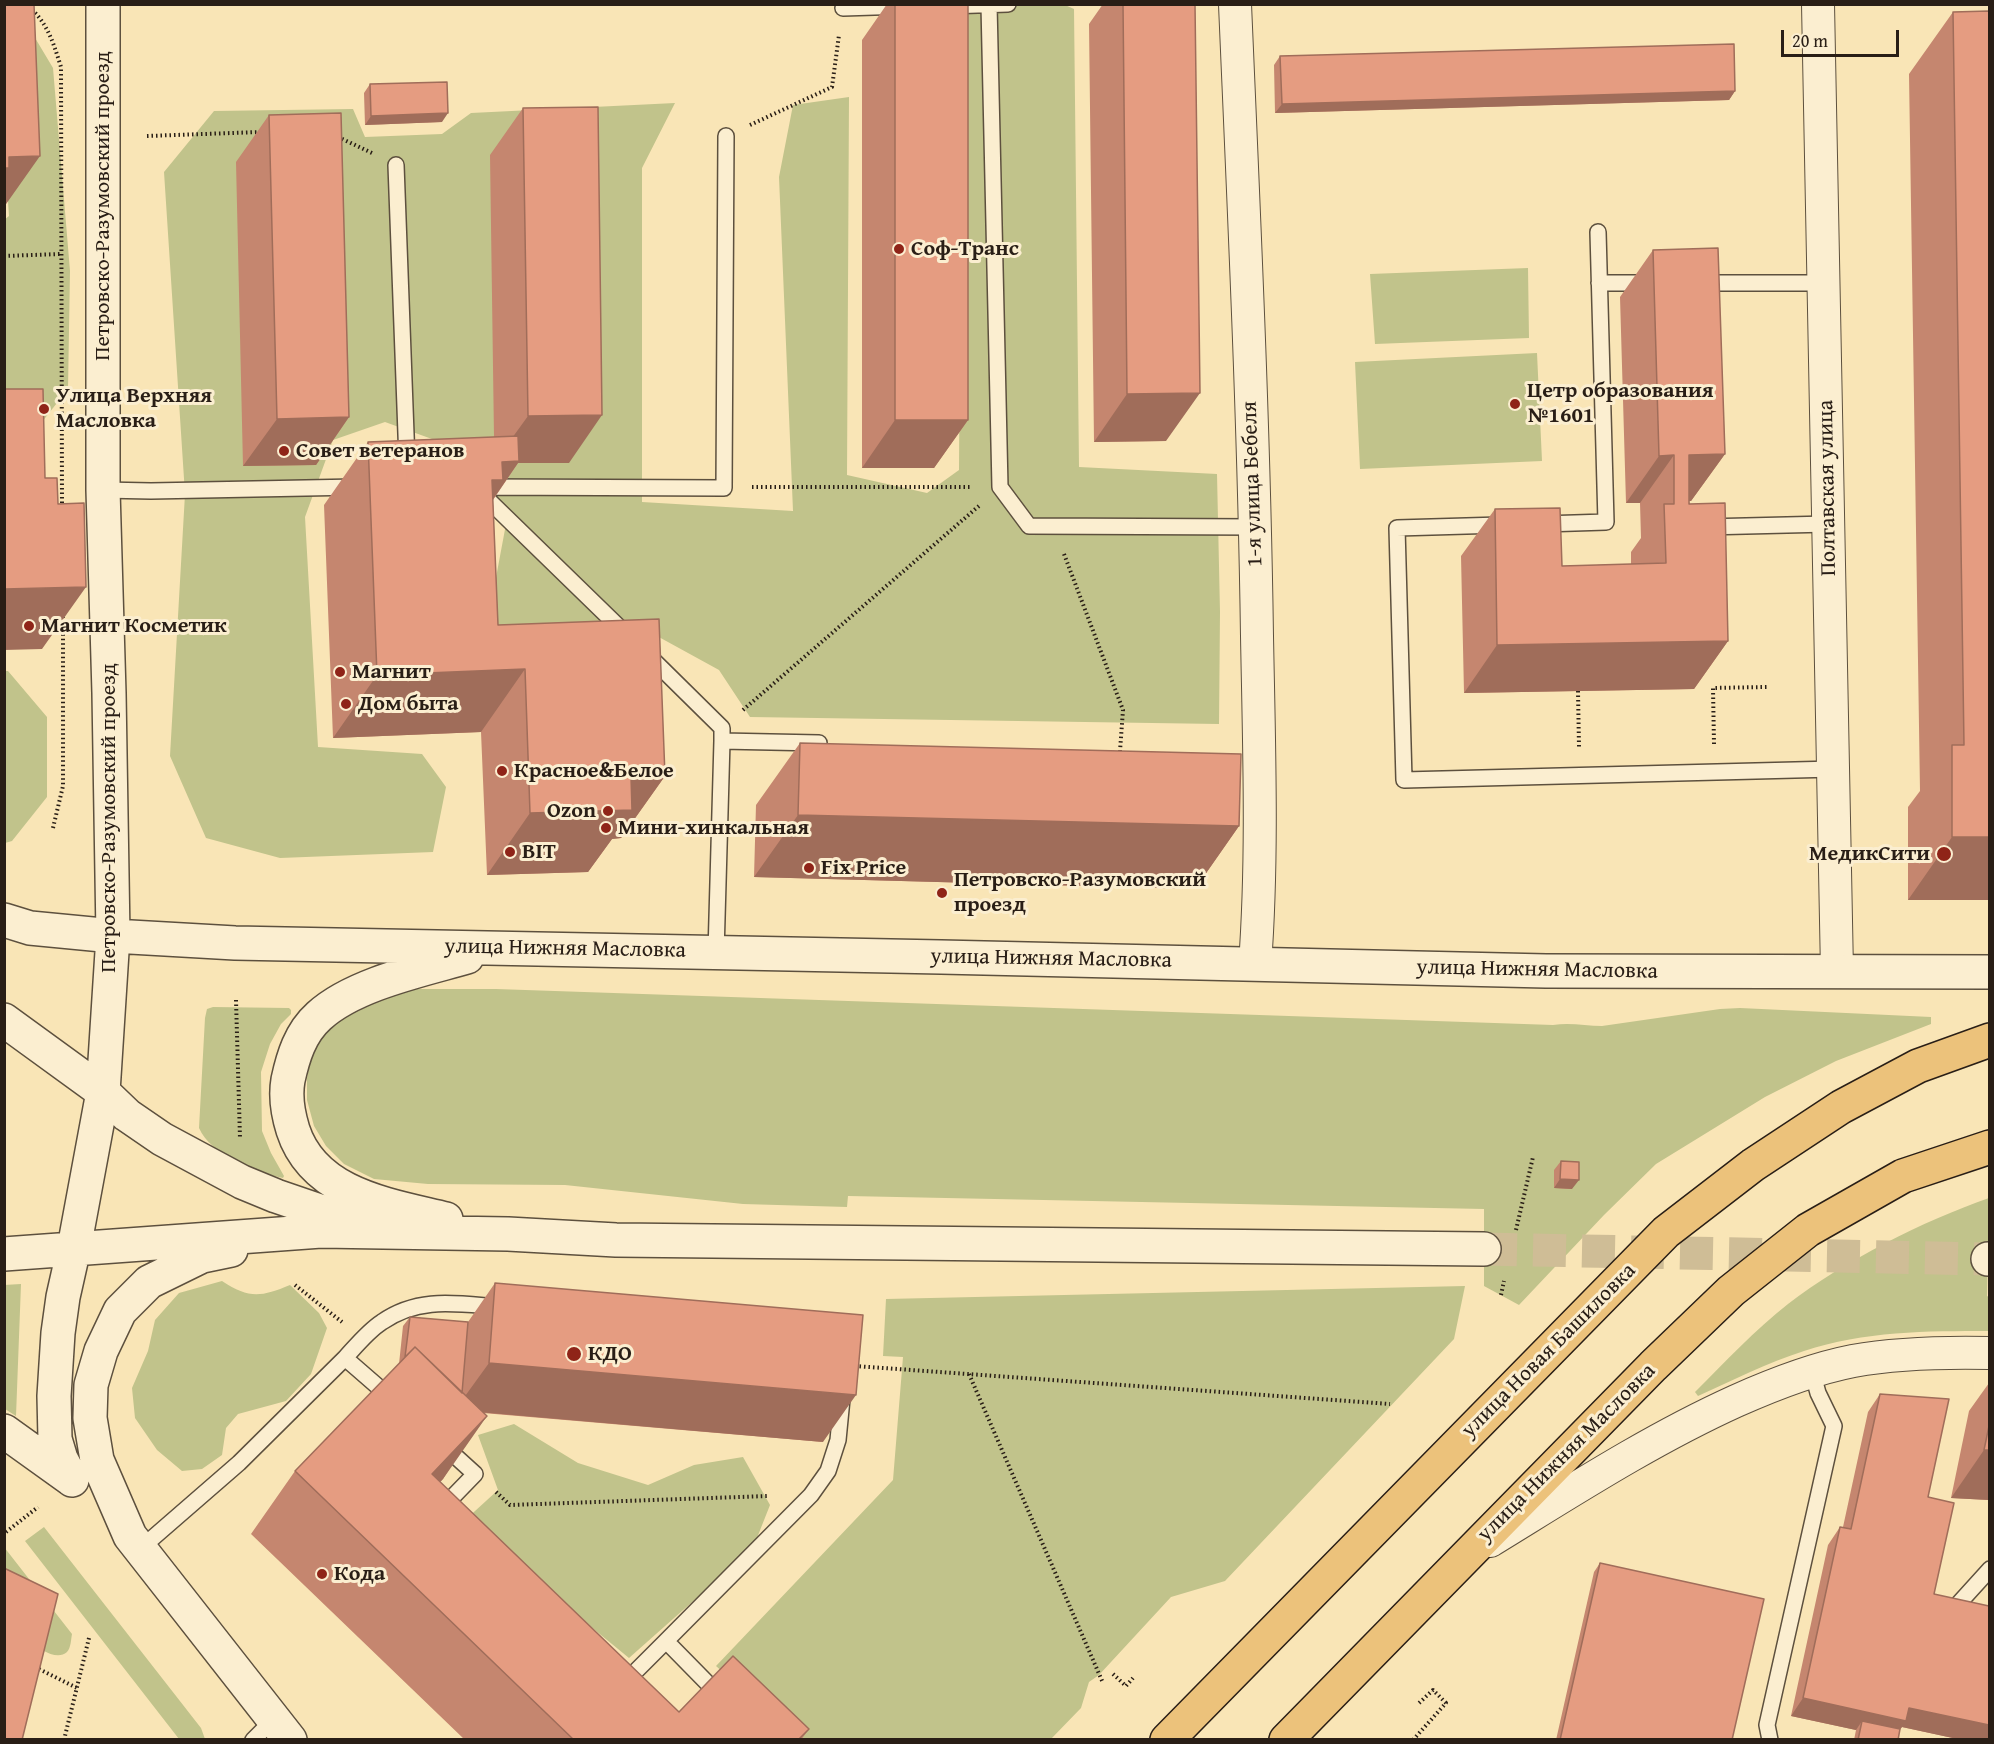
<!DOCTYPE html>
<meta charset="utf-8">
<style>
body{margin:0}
#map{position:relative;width:1994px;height:1744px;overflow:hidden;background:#f9e5b6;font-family:"Gentium Book Plus",serif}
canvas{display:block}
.frame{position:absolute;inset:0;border:6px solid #291e16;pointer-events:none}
.scale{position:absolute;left:1781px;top:30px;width:118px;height:27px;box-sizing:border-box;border:3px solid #291e16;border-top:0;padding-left:8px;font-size:18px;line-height:21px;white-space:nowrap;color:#291e16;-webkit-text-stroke:4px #fbeed0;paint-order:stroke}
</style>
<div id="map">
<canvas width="1994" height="1744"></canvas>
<div class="frame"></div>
<div class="scale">20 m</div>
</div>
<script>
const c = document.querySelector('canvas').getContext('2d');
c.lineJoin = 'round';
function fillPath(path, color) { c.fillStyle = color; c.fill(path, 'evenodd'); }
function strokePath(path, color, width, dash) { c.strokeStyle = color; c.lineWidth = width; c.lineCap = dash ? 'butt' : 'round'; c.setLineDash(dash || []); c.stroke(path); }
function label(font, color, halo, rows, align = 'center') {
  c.font = font + ' "Gentium Book Plus",serif'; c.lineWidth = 6; c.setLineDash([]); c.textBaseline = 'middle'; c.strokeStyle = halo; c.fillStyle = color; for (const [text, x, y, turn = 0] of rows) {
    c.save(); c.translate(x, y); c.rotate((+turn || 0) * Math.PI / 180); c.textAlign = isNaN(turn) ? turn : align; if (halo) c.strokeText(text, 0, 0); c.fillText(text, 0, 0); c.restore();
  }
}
const green = new Path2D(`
 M 958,5 L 1065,5 L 1074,9 L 1079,467 L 1217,474 L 1220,612 L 1219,724 L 750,717 L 719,670 L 657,636 L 486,631 L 506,524 L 443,443 L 385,422 L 333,440 L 305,517 L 318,747 L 422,754 L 446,787 L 433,852 L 280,858 L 206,838 L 170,756 L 185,494 L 164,172 L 214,111 L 353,109 L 365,137 L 442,134 L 471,113 L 675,103 L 642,168 L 642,502 L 793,511 L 779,177 L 793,105 L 849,97 L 847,475 L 927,493 L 959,470 L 961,158 Z
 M 22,16 L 53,68 L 70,271 L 68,389 L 38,427 L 5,418 L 4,220 L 9,216 L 4,143 Z
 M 1528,268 L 1529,338 L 1375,344 L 1370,274 Z
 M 1537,353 L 1542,461 L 1360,469 L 1355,362 Z
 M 4,671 L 8,671 L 47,717 L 47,797 L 12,841 L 5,843 Z
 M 417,989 L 496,989 L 1553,1025 C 1570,1022 1586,1026 1602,1026 L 1720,1009 L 1740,1008 L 1931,1017 L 1931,1024 L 1836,1061 L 1765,1097 L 1656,1164 L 1604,1215 L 1519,1305 L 1484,1286 L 1484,1209 L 848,1196 L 847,1207 L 743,1204 L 565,1185 L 428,1184 L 374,1179 L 344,1164 L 326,1146 L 314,1126 L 307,1100 L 307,1078 L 312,1054 L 321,1037 L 333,1023 L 380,995 Z
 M 213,1007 L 289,1008 L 291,1010 L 291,1014 L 281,1024 L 270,1044 L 261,1072 L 262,1131 L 271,1153 L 284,1176 L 283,1178 C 255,1172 211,1155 199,1128 L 205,1018 L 207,1009 Z
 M 1989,1198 L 1987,1296 L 1989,1297 L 1989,1331 C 1927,1331 1864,1331 1804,1351 C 1767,1363 1733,1380 1698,1396 L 1695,1392 C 1725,1362 1755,1330 1788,1304 C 1844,1261 1923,1221 1989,1198 Z
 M 222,1281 C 249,1299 261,1297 290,1285 L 319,1313 L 327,1328 L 311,1374 L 286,1401 L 238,1414 L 226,1428 L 222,1455 L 202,1469 L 182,1471 L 157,1450 L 135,1418 L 132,1388 L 148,1351 L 155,1320 L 179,1293 Z
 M 21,1284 L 16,1416 L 5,1409 L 4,1285 Z
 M 1465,1286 L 1454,1339 L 1225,1581 L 1171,1597 L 1099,1675 L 1089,1682 L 1081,1708 L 1051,1739 L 797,1739 L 716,1666 L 893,1480 L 903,1357 L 883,1356 L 886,1299 Z
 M 514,1424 L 578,1463 L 648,1485 L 694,1465 L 743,1457 L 770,1505 L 753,1548 L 629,1658 L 463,1522 L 498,1490 L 478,1435 Z
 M 44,1527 L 201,1728 L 205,1739 L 179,1739 L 25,1541 Z
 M 4,1547 L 72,1634 C 71,1639 71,1648 67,1652 C 50,1667 12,1626 5,1612 C 1,1604 5,1559 4,1547 Z`);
const tertiaryTunnel = new Path2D(`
 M 1484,1249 L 1988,1259`);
const path = new Path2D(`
 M 25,4 C 47,20 53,42 61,67 L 62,508
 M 750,125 L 832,87 L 839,35
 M 147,136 L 260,132
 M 338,137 L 372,153
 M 4,256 L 61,254
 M 752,487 L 972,487
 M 1064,554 L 1123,710 L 1120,751
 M 1578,691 L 1579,747
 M 743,710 L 980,505
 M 1714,744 L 1713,688 L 1767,687
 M 53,828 L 63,786 L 63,617
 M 236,1000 L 240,1138
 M 1516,1230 L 1533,1157
 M 295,1285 L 342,1322
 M 1501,1295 L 1504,1281
 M 855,1366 L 1390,1404
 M 969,1374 L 1103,1683
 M 496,1492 L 510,1505 L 768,1496
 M 6,1532 L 38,1507
 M 35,1667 L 77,1688
 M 1113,1674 L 1126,1686 L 1133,1678
 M 64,1740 L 89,1638
 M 1413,1740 L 1446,1703 L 1433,1690 L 1418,1704`);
const service = new Path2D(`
 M 989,5 L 1000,487 L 1029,526 L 1256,527
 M 948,6 L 1008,4
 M 843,8 L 906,6
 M 396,165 L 407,461
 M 1599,283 L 1650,283
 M 1701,283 L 1824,283
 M 480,487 L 724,488 L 726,136
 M 103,490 L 151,491 L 357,487
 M 480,492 L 626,634
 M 1543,524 L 1606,522 L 1598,232
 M 1501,525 L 1397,528 L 1404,780 L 1834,769
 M 1705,527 L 1828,524
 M 648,655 L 722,728 L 722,741
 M 716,953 L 722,741 L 819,743
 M 345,1358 C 356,1346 368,1331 382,1322 C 419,1296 458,1304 500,1307
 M 441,1509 L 475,1474 L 442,1444
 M 140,1549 L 239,1463 L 345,1358 L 391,1398
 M 1951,1612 L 1990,1569
 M 666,1641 L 811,1495 L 828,1471 L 838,1440 L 842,1399
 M 623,1684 L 666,1641 L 722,1698
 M 253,1740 L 274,1719
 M 1770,1740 L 1767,1725 L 1834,1426 L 1818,1393 L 1812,1371`);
const minor = new Path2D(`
 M 1235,4 C 1244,215 1254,425 1257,636 C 1259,745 1263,855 1255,964
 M 1818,4 L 1837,971
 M 1490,1541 C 1570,1492 1650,1440 1736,1401 C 1774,1384 1812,1369 1853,1361 C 1898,1353 1944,1352 1990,1353`);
const tertiary = new Path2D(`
 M 4,920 L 30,928 L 113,936 L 235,943 L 941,957 L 1546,971 L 1990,972
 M 4,1020 L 103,1092 L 127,1115 L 162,1139 L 242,1182 L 276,1196 L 355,1223
 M 446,1219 C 389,1205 314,1195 293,1130 C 288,1114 285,1097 288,1080 C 293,1057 300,1033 319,1016 C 354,984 422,970 467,957
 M 231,1250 L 202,1256 L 149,1282 L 120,1311 L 101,1351 L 91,1385 L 90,1418 L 97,1460 L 130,1536 L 290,1740
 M 4,1254 L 321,1231 L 508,1234 L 616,1240 L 1484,1249
 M 1988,1259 L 1990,1259
 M 4,1431 L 71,1479
 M 72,1480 L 61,1459 L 55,1439 L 54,1396 L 58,1333 L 63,1297 L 74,1248 L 103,1092 L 113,936 L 109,693 L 103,490 L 103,4`);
const primary = new Path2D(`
 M 1167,1740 L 1666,1232 L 1753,1165 L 1841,1107 L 1918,1066 L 1990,1040
 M 1286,1740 L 1653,1366 L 1731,1291 L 1808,1230 L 1903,1176 L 1990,1147`);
const wall = new Path2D(`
 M 887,4 L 968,4 L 968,420 L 934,468 L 862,468 L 862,40 Z
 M 1103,4 L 1195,4 L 1166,441 L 1094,442 L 1089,24 Z
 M 1989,11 L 1989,900 L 1908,900 L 1908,807 L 1920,791 L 1909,74 L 1953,12 Z
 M 1280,56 L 1735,91 L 1729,100 L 1275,113 L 1274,65 Z
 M 370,84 L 442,122 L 365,125 L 364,93 Z
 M 523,108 L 569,463 L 518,463 L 493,500 L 498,625 L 665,776 L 621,838 L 612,839 L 588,872 L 487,875 L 481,732 L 333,738 L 324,505 L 368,442 L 494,437 L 490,155 Z
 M 269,115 L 349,417 L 316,465 L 243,466 L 236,162 Z
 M 1653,250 L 1725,454 L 1691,501 L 1689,501 L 1728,641 L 1694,689 L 1464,693 L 1461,556 L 1495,509 L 1562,566 L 1631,564 L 1631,552 L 1641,538 L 1640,503 L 1626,503 L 1620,297 Z
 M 800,743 L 1239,826 L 1195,889 L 754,877 L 756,805 Z
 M 1561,1161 L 1572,1189 L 1554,1188 L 1554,1170 Z
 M 495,1283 L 823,1442 L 483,1413 L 443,1479 L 440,1482 L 679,1712 L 809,1729 L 801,1740 L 465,1740 L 251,1534 L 295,1471 L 399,1364 L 403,1326 L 410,1317 L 468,1322 Z
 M 1989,1383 L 1989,1500 L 1951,1498 L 1969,1411 Z
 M 1880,1394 L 1928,1497 L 1934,1594 L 1989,1740 L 1962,1740 L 1902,1727 L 1900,1729 L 1898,1740 L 1854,1740 L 1856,1730 L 1791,1716 L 1828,1545 L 1840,1527 L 1843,1527 L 1868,1412 Z
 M 1600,1563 L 1732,1740 L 1556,1740 L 1594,1572 Z`);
const shadedWall = new Path2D(`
 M 1735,91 L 1729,100 L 1275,113 L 1282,104 Z
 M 448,113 L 442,122 L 365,125 L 371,116 Z
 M 40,156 L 4,207 L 4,163 L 9,157 Z
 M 1200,393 L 1166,441 L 1094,442 L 1127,394 Z
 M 602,415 L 569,463 L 518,463 L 476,524 L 494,463 L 528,416 Z
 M 349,417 L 316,465 L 243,466 L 277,419 Z
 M 895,420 L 968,420 L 934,468 L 862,468 Z
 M 1725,454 L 1691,501 L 1674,502 L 1689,455 Z
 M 1674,455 L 1640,503 L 1626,503 L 1659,456 Z
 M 86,587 L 42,649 L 4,650 L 4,589 Z
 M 1728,641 L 1694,689 L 1464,693 L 1497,645 Z
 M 525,669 L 481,732 L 333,738 L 377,675 Z
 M 665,776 L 621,838 L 612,839 L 588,872 L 487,875 L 530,813 L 631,777 Z
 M 798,815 L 1239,826 L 1195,889 L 754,877 Z
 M 1952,837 L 1989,837 L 1989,900 L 1908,900 Z
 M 1560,1179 L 1579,1180 L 1572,1189 L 1554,1188 Z
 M 489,1363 L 856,1395 L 823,1442 L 455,1410 Z
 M 487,1416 L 443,1479 L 388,1536 L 432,1474 Z
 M 1984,1450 L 1989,1450 L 1989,1500 L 1951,1498 Z
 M 1803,1698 L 1909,1708 L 1989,1725 L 1989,1740 L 1962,1740 L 1902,1727 L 1894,1738 L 1862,1721 L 1856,1730 L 1791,1716 Z`);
const building = new Path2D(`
 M 4,4 L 34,4 L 40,156 L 9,157 L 9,168 L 4,168 Z
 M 895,4 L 968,4 L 968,420 L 895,420 Z
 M 1123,4 L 1195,4 L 1200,393 L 1127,394 Z
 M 1989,11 L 1989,837 L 1952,837 L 1952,745 L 1964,745 L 1953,12 Z
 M 1734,44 L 1735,91 L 1282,104 L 1280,56 Z
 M 447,82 L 448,113 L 371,116 L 370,84 Z
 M 598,107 L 602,415 L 528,416 L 523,108 Z
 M 341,113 L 349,417 L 277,419 L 269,115 Z
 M 1718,248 L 1725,454 L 1689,455 L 1689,504 L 1725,503 L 1728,641 L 1497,645 L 1495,509 L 1560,508 L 1562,566 L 1666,563 L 1664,504 L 1674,504 L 1674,455 L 1659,456 L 1653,250 Z
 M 4,389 L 43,389 L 45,478 L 57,478 L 58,504 L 84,503 L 86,587 L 4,589 Z
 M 518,436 L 519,461 L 502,462 L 503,480 L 492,480 L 498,625 L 659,619 L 665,776 L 631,777 L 632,810 L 530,813 L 525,669 L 377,675 L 368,442 Z
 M 800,743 L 1241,754 L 1239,826 L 798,815 Z
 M 1561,1161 L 1579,1162 L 1579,1180 L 1560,1179 Z
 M 495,1283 L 863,1315 L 856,1395 L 489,1363 Z
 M 410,1317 L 468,1322 L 462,1393 L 415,1347 L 405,1357 Z
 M 415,1347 L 487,1416 L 432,1474 L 679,1712 L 733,1656 L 809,1729 L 798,1740 L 574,1740 L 295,1471 Z
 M 1880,1394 L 1949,1399 L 1928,1497 L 1954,1503 L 1934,1594 L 1989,1606 L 1989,1725 L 1909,1708 L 1906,1721 L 1803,1698 L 1840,1527 L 1851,1529 Z
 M 1989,1426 L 1989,1450 L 1984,1450 Z
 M 1600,1563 L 1764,1599 L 1732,1740 L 1560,1740 Z
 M 4,1568 L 58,1594 L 22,1740 L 4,1740 Z
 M 1862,1721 L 1900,1729 L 1898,1740 L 1858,1740 Z`);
const markers = [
 [899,249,6,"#8f2418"],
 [1515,404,6,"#8f2418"],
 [44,409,6,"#8f2418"],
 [284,451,6,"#8f2418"],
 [29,626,6,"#8f2418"],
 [340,672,6,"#8f2418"],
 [346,704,6,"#8f2418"],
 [502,771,6,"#8f2418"],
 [608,811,6,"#8f2418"],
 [606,828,6,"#8f2418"],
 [510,852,6,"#8f2418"],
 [1944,854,8,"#8f2418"],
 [809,868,6,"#8f2418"],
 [942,893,6,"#8f2418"],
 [574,1354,8,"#8f2418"],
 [322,1574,6,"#8f2418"]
];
const streetNames = [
 ["Петровско-Разумовский проезд",103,206,-90],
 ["1-я улица Бебеля",1253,484,-92],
 ["Полтавская улица",1828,488,-91],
 ["Петровско-Разумовский проезд",109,818,-90],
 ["улица Нижняя Масловка",565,949,1],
 ["улица Нижняя Масловка",1051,959,1],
 ["улица Нижняя Масловка",1537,970,1],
 ["улица Новая Башиловка",1549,1351,-45],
 ["улица Нижняя Масловка",1567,1453,-45]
];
const poiNames = [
 ["Соф-Транс",911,249],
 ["Цетр образования",1527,391],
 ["№1601",1527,416],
 ["Улица Верхняя",56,396],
 ["Масловка",56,421],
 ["Совет ветеранов",296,451],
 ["Магнит Косметик",41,626],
 ["Магнит",352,672],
 ["Дом быта",358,704],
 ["Красное&Белое",514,771],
 ["Ozon",596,811,"right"],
 ["Мини-хинкальная",618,828],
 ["BIT",522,852],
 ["МедикСити",1930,854,"right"],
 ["Fix Price",821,868],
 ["Петровско-Разумовский",954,880],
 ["проезд",954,905],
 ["КДО",588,1354],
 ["Кода",334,1574]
];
fillPath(green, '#c1c38b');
strokePath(tertiaryTunnel, '#cfbd96', 33, [33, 16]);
strokePath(service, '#5d503e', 18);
strokePath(minor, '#5d503e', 34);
strokePath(tertiary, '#5d503e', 36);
strokePath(primary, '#291e16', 36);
strokePath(path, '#291e16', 4, [1.5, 3]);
strokePath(service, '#fbeed0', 15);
strokePath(minor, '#fbeed0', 32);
strokePath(tertiary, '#fbeed0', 33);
strokePath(primary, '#ecc27b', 33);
fillPath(wall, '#c5866f');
fillPath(shadedWall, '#a06d5a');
fillPath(building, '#e59c81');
strokePath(building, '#a06d5a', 1.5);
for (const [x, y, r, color] of markers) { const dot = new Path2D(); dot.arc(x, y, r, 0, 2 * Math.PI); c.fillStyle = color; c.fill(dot); strokePath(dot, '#fbeed0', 2); }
label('22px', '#291e16', '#fbeed0', streetNames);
label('bold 22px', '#291e16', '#fbeed0', poiNames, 'left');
</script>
